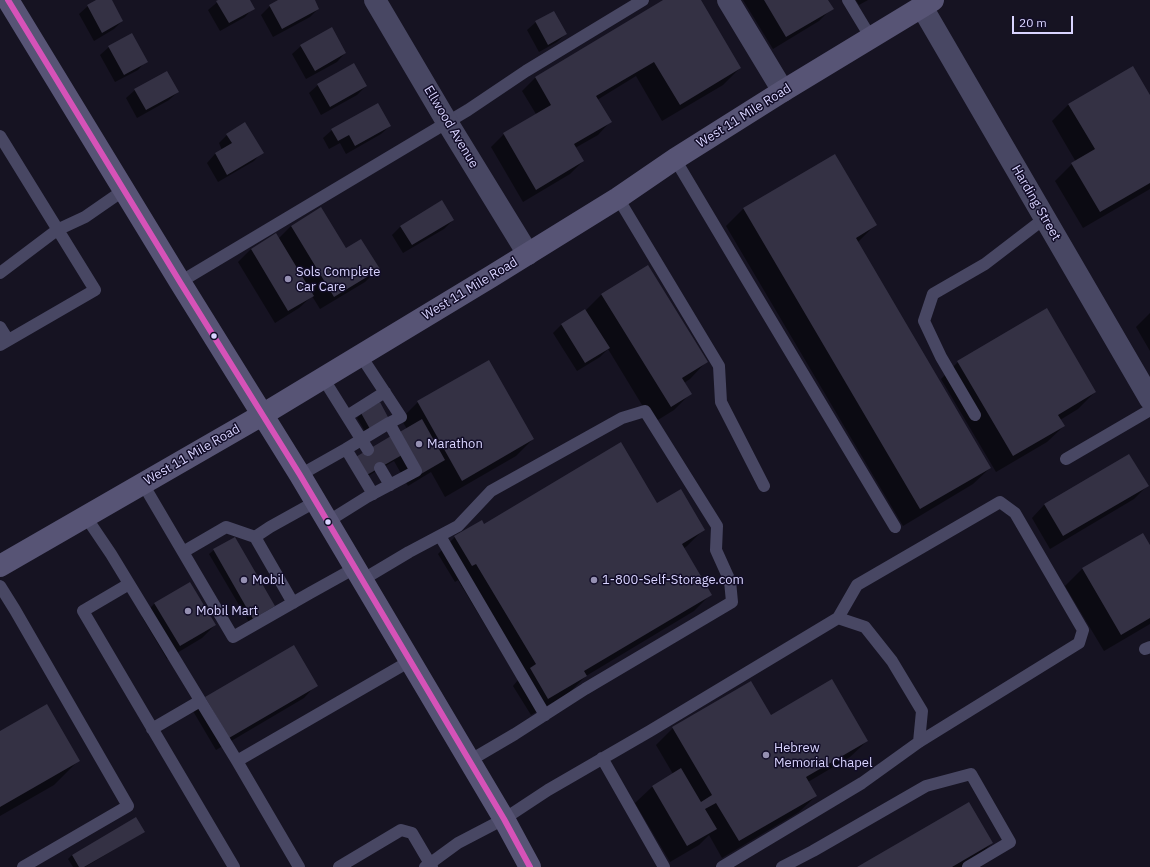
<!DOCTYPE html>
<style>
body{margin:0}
#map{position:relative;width:1150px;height:867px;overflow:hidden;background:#161322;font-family:"IBM Plex Sans",sans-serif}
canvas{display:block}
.scale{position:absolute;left:1012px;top:16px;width:61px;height:18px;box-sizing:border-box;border:2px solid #d9d4ff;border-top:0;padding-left:5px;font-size:12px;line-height:14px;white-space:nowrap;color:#d9d4ff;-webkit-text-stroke:3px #120d28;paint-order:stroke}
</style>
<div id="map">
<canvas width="1150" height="867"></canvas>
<div class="scale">20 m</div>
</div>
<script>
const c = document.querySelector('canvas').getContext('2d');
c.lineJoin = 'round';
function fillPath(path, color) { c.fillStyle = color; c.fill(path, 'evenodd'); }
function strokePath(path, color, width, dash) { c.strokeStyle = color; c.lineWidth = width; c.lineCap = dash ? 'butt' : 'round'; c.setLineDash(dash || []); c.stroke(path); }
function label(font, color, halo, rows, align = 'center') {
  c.font = font + ' "IBM Plex Sans",sans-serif'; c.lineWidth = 3; c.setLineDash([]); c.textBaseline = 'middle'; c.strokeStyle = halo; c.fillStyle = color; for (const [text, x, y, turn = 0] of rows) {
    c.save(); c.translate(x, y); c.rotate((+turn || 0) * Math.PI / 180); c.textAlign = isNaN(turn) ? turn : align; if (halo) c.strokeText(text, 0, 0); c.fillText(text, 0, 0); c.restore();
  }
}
const shadow = new Path2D(`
 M 98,0 L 111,0 L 122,21 L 114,29 L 94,41 L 79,14 L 88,6 Z
 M 220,0 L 249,0 L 253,8 L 245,17 L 220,31 L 208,10 Z
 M 280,0 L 313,0 L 318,9 L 310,17 L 273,37 L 261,15 L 270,6 Z
 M 665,0 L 700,0 L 740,68 L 723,85 L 662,121 L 636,76 L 597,100 L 610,122 L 598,135 L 575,148 L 583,161 L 570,174 L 523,202 L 491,147 L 504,134 L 536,114 L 522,91 L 535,78 Z
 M 743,0 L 827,0 L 832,8 L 819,21 L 773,49 Z
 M 856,0 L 868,0 L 859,5 Z
 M 536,22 L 566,34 L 557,42 L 539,52 L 527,30 Z
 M 301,46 L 345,53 L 337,62 L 306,79 L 292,54 Z
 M 109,47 L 146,61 L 138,70 L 115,82 L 100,55 Z
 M 318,85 L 366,86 L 357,95 L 321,115 L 309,93 Z
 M 135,90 L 178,92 L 169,100 L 137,118 L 126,98 Z
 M 1150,97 L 1150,189 L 1083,228 L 1055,181 L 1072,164 L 1076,162 L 1052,121 L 1069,104 Z
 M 390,126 L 381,134 L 346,154 L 340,143 L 329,149 L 323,138 L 332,130 Z
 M 227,135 L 262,152 L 254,161 L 218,182 L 207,163 L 215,154 L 222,150 L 219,143 Z
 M 835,155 L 875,225 L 857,243 L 990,468 L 973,484 L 903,526 L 726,226 L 743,209 Z
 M 441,201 L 453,220 L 444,229 L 403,253 L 392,235 L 400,227 Z
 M 321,208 L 345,249 L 378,269 L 365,282 L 320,309 L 312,296 L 299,308 L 275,323 L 238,262 L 251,249 L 278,239 L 291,226 Z
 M 602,294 L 706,362 L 690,379 L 684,383 L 691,393 L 674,410 L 653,423 L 608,349 L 600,357 L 577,371 L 553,333 L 562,324 L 585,311 Z
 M 1150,313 L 1150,351 L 1136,327 Z
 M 958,362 L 1095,392 L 1078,409 L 1060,420 L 1064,426 L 1047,442 L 996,472 L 941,379 Z
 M 418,402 L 533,439 L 516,456 L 445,497 L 431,472 L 408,486 L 394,461 L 361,480 L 407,429 L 401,419 Z
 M 361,414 L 388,418 L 366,433 L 357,418 Z
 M 1129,455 L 1147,486 L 1134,499 L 1050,549 L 1032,518 L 1044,505 Z
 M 657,504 L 704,529 L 687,546 L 683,549 L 711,594 L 694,611 L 586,676 L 569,693 L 531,715 L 513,686 L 518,680 L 458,580 L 455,582 L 438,554 L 455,537 L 484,526 Z
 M 1142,534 L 1150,547 L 1150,624 L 1104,651 L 1065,586 L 1082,569 Z
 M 234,538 L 273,606 L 269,610 L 249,622 L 209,554 L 214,550 Z
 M 190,583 L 215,625 L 202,638 L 167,659 L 142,617 L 154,604 Z
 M 316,685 L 304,698 L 216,750 L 193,711 L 206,698 Z
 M 770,717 L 867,741 L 850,757 L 808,782 L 816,796 L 799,812 L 722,858 L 709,835 L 699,845 L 670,862 L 635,803 L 652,787 L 673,774 L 656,745 L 673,728 Z
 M 0,732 L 78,761 L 54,785 L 0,816 Z
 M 143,831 L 139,835 L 85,867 L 73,867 L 68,859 L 72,855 Z
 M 992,843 L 975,860 L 963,867 L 859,867 Z`);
const building = new Path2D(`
 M 96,0 L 112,0 L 123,21 L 102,33 L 87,5 Z
 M 218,0 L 250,0 L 255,9 L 229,23 L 216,1 Z
 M 278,0 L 315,0 L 319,9 L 282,29 L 269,5 Z
 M 663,0 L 701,0 L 741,68 L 680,105 L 654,62 L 596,96 L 612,122 L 574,144 L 584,161 L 536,190 L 503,133 L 551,105 L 535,77 Z
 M 764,0 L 828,0 L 834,9 L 786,37 Z
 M 554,11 L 567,34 L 548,45 L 535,21 Z
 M 332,27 L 346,53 L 315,71 L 300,45 Z
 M 132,33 L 148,62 L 124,75 L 108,46 Z
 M 354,63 L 367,86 L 330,107 L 317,84 Z
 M 1133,66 L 1150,95 L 1150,183 L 1100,212 L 1071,163 L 1095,149 L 1068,104 Z
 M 167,71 L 179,92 L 146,110 L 134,89 Z
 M 378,103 L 391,126 L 355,146 L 349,135 L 338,141 L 331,129 Z
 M 245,122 L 264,153 L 227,175 L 215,153 L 232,143 L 226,134 Z
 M 835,154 L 877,225 L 856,238 L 991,468 L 920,509 L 743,208 Z
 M 442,200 L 454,220 L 412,245 L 400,226 Z
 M 321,207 L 346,248 L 361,239 L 380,269 L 334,297 L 291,226 Z
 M 276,233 L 314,296 L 288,311 L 251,249 Z
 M 648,265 L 708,362 L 682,378 L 692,394 L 671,407 L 601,294 Z
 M 1047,308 L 1096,392 L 1058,415 L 1065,426 L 1013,456 L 957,361 Z
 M 585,309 L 610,348 L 585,363 L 561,324 Z
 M 489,360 L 534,439 L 462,481 L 417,401 Z
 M 380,402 L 389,419 L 370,429 L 361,413 Z
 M 422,419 L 445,460 L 421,474 L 398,433 Z
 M 391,436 L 402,455 L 365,476 L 354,458 Z
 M 621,442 L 657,503 L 681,489 L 705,530 L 682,544 L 712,595 L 584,671 L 587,676 L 548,699 L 530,668 L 536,664 L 476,564 L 472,566 L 454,536 L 482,520 L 484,524 Z
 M 1129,454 L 1149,486 L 1063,536 L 1044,504 Z
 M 1143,533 L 1150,545 L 1150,618 L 1121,635 L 1082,568 Z
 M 235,537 L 275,606 L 253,619 L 213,549 Z
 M 190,582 L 216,625 L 180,646 L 154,603 Z
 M 294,645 L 318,686 L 229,738 L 205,697 Z
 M 832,679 L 868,741 L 806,777 L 817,796 L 739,841 L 716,803 L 705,809 L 717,829 L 687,846 L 652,786 L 681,768 L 701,802 L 712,795 L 672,727 L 751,681 L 771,715 Z
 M 47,704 L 80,761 L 0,807 L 0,731 Z
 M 969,802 L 993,843 L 952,867 L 857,867 Z
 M 136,817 L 145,832 L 84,867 L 79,867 L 72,855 Z`);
const service = new Path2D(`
 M 848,0 L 871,38
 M 0,136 L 95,290 L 0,345
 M 675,159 L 747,280 L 895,527
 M 618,198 L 719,366 L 721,402 L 764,486
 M 0,273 L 57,230 L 85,217 L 124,190
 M 180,282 L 468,110 L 526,71 L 643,0
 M 0,327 L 8,340
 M 323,378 L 368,450
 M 975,415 L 941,357 L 924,321 L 933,294 L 985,264 L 1045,218
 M 347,416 L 385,392
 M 346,449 L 389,423
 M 1066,459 L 1150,410
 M 380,468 L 390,485
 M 300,475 L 346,449 L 373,494
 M 143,484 L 233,637 L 310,593 L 355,568
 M 86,517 L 111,554 L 237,761 L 299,867
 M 327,522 L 367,497 L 416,471 L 389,423 L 401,417 L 361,356
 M 440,536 L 545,715
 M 255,537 L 293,603
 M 183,552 L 226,527 L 255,537 L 270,527 L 315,502
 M 362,580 L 409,552 L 458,526 L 491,491 L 622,418 L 645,411 L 717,526 L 716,550 L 730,581 L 732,602 L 585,689 L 515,734 L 469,761
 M 129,584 L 83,611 L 234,867
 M 0,586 L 15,610 L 128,806 L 23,867
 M 838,618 L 865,627 L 892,661 L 922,711 L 919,742
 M 1145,649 L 1150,647
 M 152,729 L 200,701
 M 602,758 L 664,867
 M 237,761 L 410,661
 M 339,867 L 401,830 L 412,833 L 432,867
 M 425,867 L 458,843 L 504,819 L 548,790 L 650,731 L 838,618 L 857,585 L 1000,502 L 1015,513 L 1083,630 L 1079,643 L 919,742 L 862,783 L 722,867
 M 782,867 L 813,851 L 926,786 L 971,774 L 1010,842 L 968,867`);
const minor = new Path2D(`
 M 375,0 L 447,122 L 528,254
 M 728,0 L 783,91
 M 922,7 L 1150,399`);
const secondary = new Path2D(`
 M 8,0 L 180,282 L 300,475 L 504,819 L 530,867
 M 0,566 L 262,415 L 492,276 L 618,198 L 675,159 L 783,91 L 933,0`);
const bus1 = new Path2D(`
 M 8,0 L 180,282 L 300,475 L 504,819 L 530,867`);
const markers = [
 [288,279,4,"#9590b2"],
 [214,336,3.5,"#d9d4ff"],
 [419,444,4,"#9590b2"],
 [328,522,3.5,"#d9d4ff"],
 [244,580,4,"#9590b2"],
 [594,580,4,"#9590b2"],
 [188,611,4,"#9590b2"],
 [766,755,4,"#9590b2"]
];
const streetNames = [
 ["West 11 Mile Road",744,116,-32],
 ["Ellwood Avenue",451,127,59],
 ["Harding Street",1036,203,60],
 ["West 11 Mile Road",470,289,-31],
 ["West 11 Mile Road",192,455,-30]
];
const poiNames = [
 ["Sols Complete",296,272],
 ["Car Care",296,287],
 ["Marathon",427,444],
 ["Mobil",252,580],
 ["1-800-Self-Storage.com",602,580],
 ["Mobil Mart",196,611],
 ["Hebrew",774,748],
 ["Memorial Chapel",774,763]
];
fillPath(shadow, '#0007');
fillPath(building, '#343144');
strokePath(service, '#484763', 12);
strokePath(minor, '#484763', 22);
strokePath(secondary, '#575475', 22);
strokePath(bus1, '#d652b8', 6);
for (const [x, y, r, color] of markers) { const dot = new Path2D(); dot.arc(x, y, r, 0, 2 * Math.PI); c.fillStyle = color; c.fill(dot); strokePath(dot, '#120d28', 1.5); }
label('13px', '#d9d4ff', '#120d28', streetNames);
label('13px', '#d9d4ff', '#120d28', poiNames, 'left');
</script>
